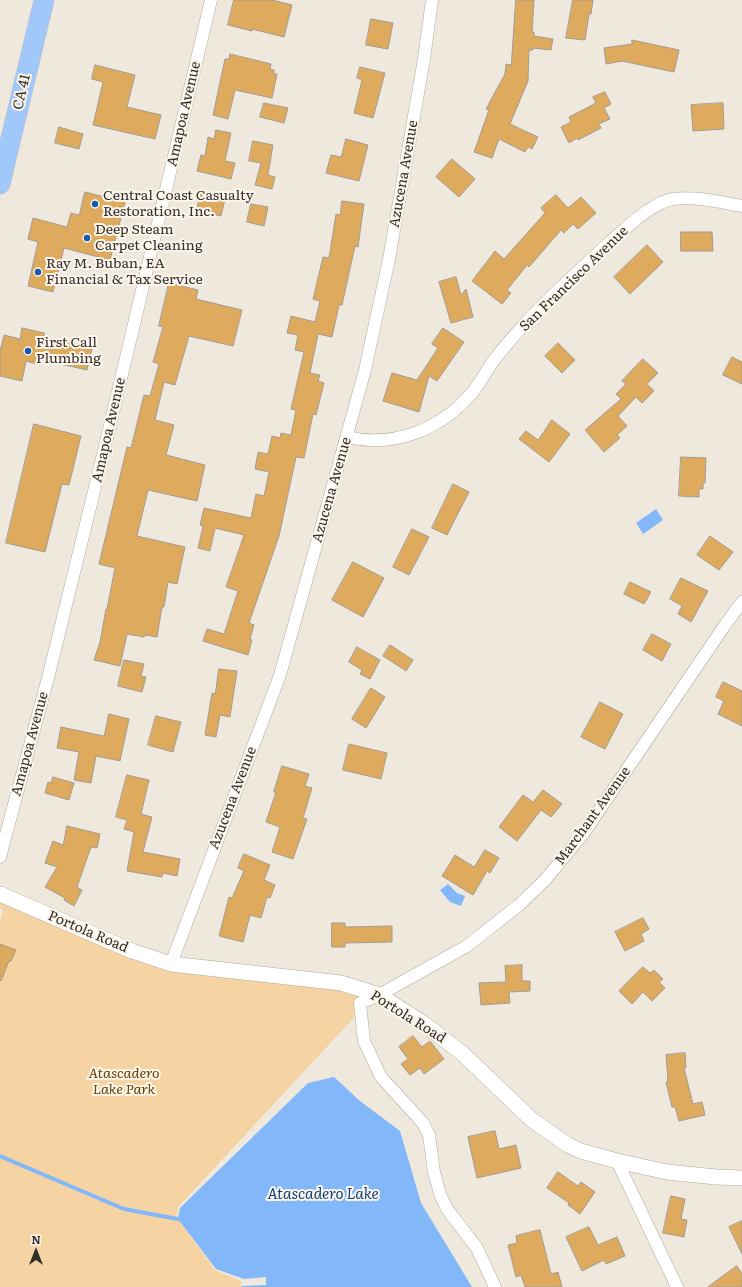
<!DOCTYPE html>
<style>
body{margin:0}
#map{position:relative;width:742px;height:1287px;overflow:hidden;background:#efe8dd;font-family:Literata,serif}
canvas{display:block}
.north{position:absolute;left:16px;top:1231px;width:40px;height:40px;-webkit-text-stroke:3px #fdf5eb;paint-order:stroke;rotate:0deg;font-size:11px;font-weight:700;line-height:16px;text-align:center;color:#322f2b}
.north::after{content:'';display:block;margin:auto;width:14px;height:18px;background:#322f2b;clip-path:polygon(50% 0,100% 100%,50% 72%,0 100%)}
</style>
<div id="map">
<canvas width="742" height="1287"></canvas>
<div class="north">N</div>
</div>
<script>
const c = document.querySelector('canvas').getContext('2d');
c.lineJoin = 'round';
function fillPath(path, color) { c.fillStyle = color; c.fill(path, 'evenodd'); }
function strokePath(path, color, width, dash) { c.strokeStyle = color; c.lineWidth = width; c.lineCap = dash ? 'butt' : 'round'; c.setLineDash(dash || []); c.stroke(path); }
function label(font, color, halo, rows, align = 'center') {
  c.font = font + ' Literata,serif'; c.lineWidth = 4; c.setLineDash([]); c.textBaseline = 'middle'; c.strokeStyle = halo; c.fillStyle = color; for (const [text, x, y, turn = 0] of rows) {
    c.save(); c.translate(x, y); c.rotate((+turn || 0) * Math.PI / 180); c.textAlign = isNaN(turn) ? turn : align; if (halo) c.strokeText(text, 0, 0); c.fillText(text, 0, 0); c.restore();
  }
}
const green = new Path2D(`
 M 0,894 L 173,967 L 375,995 L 179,1206 L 176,1216 L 215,1270 L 241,1281 L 241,1287 L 0,1287 L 0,921 L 3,912 L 0,906 Z`);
const water = new Path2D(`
 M 656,509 L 663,520 L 643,534 L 636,523 Z
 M 448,884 L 457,893 L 465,896 L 461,906 L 450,902 L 440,890 Z
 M 334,1077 L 360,1101 L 400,1131 L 421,1203 L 472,1287 L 242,1287 L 242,1286 L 266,1285 L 266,1277 L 244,1279 L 216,1269 L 178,1219 L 180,1208 L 308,1083 Z`);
const stream = new Path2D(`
 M 0,1156 L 124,1209 L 178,1219`);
const building = new Path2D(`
 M 234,0 L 272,0 L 292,5 L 284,37 L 252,29 L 252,31 L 228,25 Z
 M 516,0 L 534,0 L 532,32 L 534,32 L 534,36 L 553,39 L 551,50 L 533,48 L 533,50 L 529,50 L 528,81 L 510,124 L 538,137 L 532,149 L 528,147 L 525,152 L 499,139 L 492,158 L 474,152 L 489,110 L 486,109 L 505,74 L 506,64 L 511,65 Z
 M 573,0 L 593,0 L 591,14 L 589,14 L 585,40 L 566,38 Z
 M 371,19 L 393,23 L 388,49 L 366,45 Z
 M 632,40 L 679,50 L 674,72 L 622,61 L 606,64 L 604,48 L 632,44 Z
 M 230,54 L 271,64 L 270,69 L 274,70 L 274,74 L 277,74 L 272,98 L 235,90 L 228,119 L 213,115 L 225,59 L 229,59 Z
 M 95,65 L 135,75 L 127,107 L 161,115 L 155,139 L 93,125 L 103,82 L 92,79 Z
 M 360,67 L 385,73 L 373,118 L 354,113 L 362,80 L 357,78 Z
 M 605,92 L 611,104 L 604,108 L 610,119 L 599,124 L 601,128 L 578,140 L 577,138 L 569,143 L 561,127 L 571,122 L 569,117 L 596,103 L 593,97 Z
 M 264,103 L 288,108 L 284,123 L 260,117 Z
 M 723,103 L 724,129 L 693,131 L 691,105 Z
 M 59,127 L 83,134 L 79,149 L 55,143 Z
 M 216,130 L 231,133 L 225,161 L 235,163 L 231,179 L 197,171 L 201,155 L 205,156 L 208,137 L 214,139 Z
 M 346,139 L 368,145 L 359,181 L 326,173 L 331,155 L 341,157 Z
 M 253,141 L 273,145 L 268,175 L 275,177 L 272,189 L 255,185 L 261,163 L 249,161 Z
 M 452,159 L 475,179 L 459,197 L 436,177 Z
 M 85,192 L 125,202 L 110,260 L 64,248 L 53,292 L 28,286 L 38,242 L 28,239 L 33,218 L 67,227 L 71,213 L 79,215 Z
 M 200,194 L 225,199 L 221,216 L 197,211 Z
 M 556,195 L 568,208 L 581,197 L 596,213 L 578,229 L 573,224 L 564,233 L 561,230 L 529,267 L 527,265 L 507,290 L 511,293 L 502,304 L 472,281 L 495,251 L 504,259 L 545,213 L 541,208 Z
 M 342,201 L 364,204 L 358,247 L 355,246 L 342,305 L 339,305 L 332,337 L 318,334 L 310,373 L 320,375 L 318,381 L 324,383 L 316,415 L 313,414 L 304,458 L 296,457 L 279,536 L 249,623 L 254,625 L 250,639 L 252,640 L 248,655 L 203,641 L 207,629 L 224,634 L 238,591 L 226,587 L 244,535 L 215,528 L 210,551 L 198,548 L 203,526 L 200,525 L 204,508 L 251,518 L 256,494 L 264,496 L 269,472 L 255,469 L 258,452 L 268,454 L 272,436 L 280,438 L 281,433 L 291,435 L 296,410 L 291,409 L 304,352 L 295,350 L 298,335 L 287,333 L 291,316 L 315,322 L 320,301 L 313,299 L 323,257 L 329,258 L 336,214 L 340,215 Z
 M 251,204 L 268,207 L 264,226 L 247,222 Z
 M 681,232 L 712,232 L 713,251 L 681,251 Z
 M 647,245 L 663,262 L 630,294 L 614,277 Z
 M 456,277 L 461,295 L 466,289 L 473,317 L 451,323 L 439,282 Z
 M 169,283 L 198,290 L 196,299 L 242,310 L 233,346 L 189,336 L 175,385 L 164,382 L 155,420 L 174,425 L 166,455 L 205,465 L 197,501 L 148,490 L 137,536 L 185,547 L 177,584 L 168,582 L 164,607 L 162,607 L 157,637 L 145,635 L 144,637 L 127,634 L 120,666 L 94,660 L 100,642 L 106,609 L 107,609 L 115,568 L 99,564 L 127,447 L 131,448 L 144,395 L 150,396 L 159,364 L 153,362 L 163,327 L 159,326 Z
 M 22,328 L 44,333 L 44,337 L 92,349 L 87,370 L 38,359 L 37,364 L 26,361 L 22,381 L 0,376 L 0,351 L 4,335 L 20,339 Z
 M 443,328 L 464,342 L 437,381 L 429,376 L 419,412 L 383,401 L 392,373 L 417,380 L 438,348 L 432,344 Z
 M 558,343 L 575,360 L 562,373 L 545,356 Z
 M 732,357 L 742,362 L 742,384 L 723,375 Z
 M 643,359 L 658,373 L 647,384 L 654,391 L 642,403 L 636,397 L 618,416 L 627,426 L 617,435 L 620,438 L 604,452 L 585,430 L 621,399 L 616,394 L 626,384 L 622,381 Z
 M 552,420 L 570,434 L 549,462 L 519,439 L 526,431 L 538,440 Z
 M 34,424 L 81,436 L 69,485 L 62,484 L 45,552 L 6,543 Z
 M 681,457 L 706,458 L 705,483 L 703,483 L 703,489 L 699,489 L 699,497 L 679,496 Z
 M 453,484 L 469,492 L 447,535 L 432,528 Z
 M 412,529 L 429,537 L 409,575 L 393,567 Z
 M 710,536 L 733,552 L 719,570 L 697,555 Z
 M 353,562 L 384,578 L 363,617 L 332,600 Z
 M 681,578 L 708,591 L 691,622 L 678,614 L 682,606 L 670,599 Z
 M 630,582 L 651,592 L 644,604 L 624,594 Z
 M 652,634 L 671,644 L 662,661 L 643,650 Z
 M 390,645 L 413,660 L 406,671 L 383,656 Z
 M 357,647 L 380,660 L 370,679 L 360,674 L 362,670 L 349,662 Z
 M 124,660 L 144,664 L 141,676 L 146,677 L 142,692 L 118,686 Z
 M 219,669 L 237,671 L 230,717 L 220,715 L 216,737 L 205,735 L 212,693 L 215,694 Z
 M 723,682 L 742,691 L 742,726 L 718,714 L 724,701 L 716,697 Z
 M 371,688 L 385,697 L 366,728 L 352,719 Z
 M 600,702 L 623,714 L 605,749 L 581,737 Z
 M 109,714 L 129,719 L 120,761 L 96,756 L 91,783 L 74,780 L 79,752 L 57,748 L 61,727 L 104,736 Z
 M 156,716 L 181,722 L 173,752 L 148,745 Z
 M 349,744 L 387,753 L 381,779 L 343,770 Z
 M 282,766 L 309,774 L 305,786 L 312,788 L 303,818 L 307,819 L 293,859 L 272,852 L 280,827 L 266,822 L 276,792 L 274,792 Z
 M 127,775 L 149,780 L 141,814 L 152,817 L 143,852 L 180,859 L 177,876 L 163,873 L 162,877 L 127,871 L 134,832 L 124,829 L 127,820 L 116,817 Z
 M 53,777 L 74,783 L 69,800 L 45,793 L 48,782 L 51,783 Z
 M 543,790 L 562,804 L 551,817 L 541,810 L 517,841 L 499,827 L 523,795 L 533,802 Z
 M 67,826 L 100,834 L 97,848 L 91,847 L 77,887 L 82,890 L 74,906 L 64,900 L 65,898 L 45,887 L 57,867 L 45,863 L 53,841 L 63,845 Z
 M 485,850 L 499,858 L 490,873 L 487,871 L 473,895 L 442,876 L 455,855 L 474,867 Z
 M 244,854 L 270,865 L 264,880 L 275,885 L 270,898 L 267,897 L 261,918 L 250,915 L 243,942 L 219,936 L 229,897 L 232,898 L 244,871 L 238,868 Z
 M 643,918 L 649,929 L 641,934 L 644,941 L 625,951 L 615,932 Z
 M 332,923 L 345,923 L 345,927 L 392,926 L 392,942 L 345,943 L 345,947 L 332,947 Z
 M 0,944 L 16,950 L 11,961 L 9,961 L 1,981 L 0,980 Z
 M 522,965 L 522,981 L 530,981 L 530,991 L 509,992 L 510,1003 L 481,1005 L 479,983 L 506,982 L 505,966 Z
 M 643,967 L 650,973 L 654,970 L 663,979 L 659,982 L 665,988 L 652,1001 L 643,992 L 632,1004 L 619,991 Z
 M 413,1036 L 422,1047 L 430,1041 L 444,1059 L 424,1074 L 420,1068 L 410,1075 L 401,1064 L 408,1059 L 399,1047 Z
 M 685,1053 L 686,1068 L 684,1068 L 693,1104 L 702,1102 L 705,1115 L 679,1121 L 675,1107 L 672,1107 L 666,1082 L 668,1081 L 666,1055 Z
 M 495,1131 L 499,1149 L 516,1145 L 521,1168 L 477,1178 L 468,1137 Z
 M 558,1172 L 578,1186 L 581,1182 L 595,1192 L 580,1214 L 568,1205 L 569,1203 L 547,1188 Z
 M 671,1196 L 685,1199 L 681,1219 L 687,1220 L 684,1237 L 663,1233 Z
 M 742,1221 L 742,1254 L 729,1227 Z
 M 589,1227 L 598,1245 L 617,1237 L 625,1256 L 606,1264 L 604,1260 L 582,1271 L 566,1237 Z
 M 540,1230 L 551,1274 L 558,1272 L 562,1287 L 525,1287 L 521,1275 L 516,1277 L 508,1245 L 517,1243 L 516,1236 Z
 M 737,1266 L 742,1274 L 742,1287 L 708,1287 Z`);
const minor = new Path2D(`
 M 347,437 C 393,448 440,430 471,394 C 480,384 486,370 495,359 C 503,348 513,337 522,327 C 550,296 581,269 611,241 C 626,228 653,202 673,199 C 696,196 720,202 742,206
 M 0,857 L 49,674 L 101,463 L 211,0
 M 171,964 L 280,675 L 365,370 L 389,259 L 424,59 L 432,0
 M 617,1161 L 677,1287
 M 495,1287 L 477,1248 L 447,1209 L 440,1194 L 434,1172 L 429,1135 L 423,1123 L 381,1077 L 364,1041 L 360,1003 L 379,995 L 467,946 L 519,905 L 545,880 L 583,834 L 725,625 L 742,602`);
const tertiary = new Path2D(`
 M 0,894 L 132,951 L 171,964 L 341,983 L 379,995 L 423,1023 L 441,1037 L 462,1053 L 532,1120 L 568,1145 L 581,1151 L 617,1161 L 667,1172 L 716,1177 L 742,1178`);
const primary = new Path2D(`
 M 0,184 L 44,0`);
const markers = [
 [95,204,4,"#135cab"],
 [87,238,4,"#135cab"],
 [38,272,4,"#135cab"],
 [28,351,4,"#135cab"]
];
const streetNames = [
 ["CA 41",22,92,-77],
 ["Amapoa Avenue",184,114,-77],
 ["Azucena Avenue",404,174,-80],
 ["San Francisco Avenue",574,279,-44],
 ["Amapoa Avenue",109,430,-77],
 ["Azucena Avenue",332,490,-74],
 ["Amapoa Avenue",30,744,-75],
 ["Azucena Avenue",233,798,-69],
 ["Marchant Avenue",593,816,-54],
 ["Portola Road",88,932,23],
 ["Portola Road",408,1017,32]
];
const poiNames = [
 ["Central Coast Casualty",103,196],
 ["Restoration, Inc.",103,212],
 ["Deep Steam",95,230],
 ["Carpet Cleaning",95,246],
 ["Ray M. Buban, EA",46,264],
 ["Financial & Tax Service",46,280],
 ["First Call",36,343],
 ["Plumbing",36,359]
];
const parkNames = [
 ["Atascadero",124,1074],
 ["Lake Park",124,1090]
];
const waterNames = [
 ["Atascadero Lake",323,1195]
];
fillPath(green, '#f6d3a2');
fillPath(water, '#82b7f9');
strokePath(stream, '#82b7f9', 4);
fillPath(building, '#ddaa5e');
strokePath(building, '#a39c92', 1);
strokePath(minor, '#b1aaa0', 13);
strokePath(tertiary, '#b1aaa0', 16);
strokePath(primary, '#cac9c8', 21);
strokePath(minor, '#fff', 12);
strokePath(tertiary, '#fff', 15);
strokePath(primary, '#a1c8f8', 20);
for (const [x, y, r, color] of markers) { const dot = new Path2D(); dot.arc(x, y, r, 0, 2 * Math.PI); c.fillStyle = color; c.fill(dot); strokePath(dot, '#fdf5eb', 1.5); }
label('14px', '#322f2b', '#fdf5eb', streetNames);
label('14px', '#322f2b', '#fdf5eb', poiNames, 'left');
label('italic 14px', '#644303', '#fdf5eb', parkNames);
label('italic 15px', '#0f447f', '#fdf5eb', waterNames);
</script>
